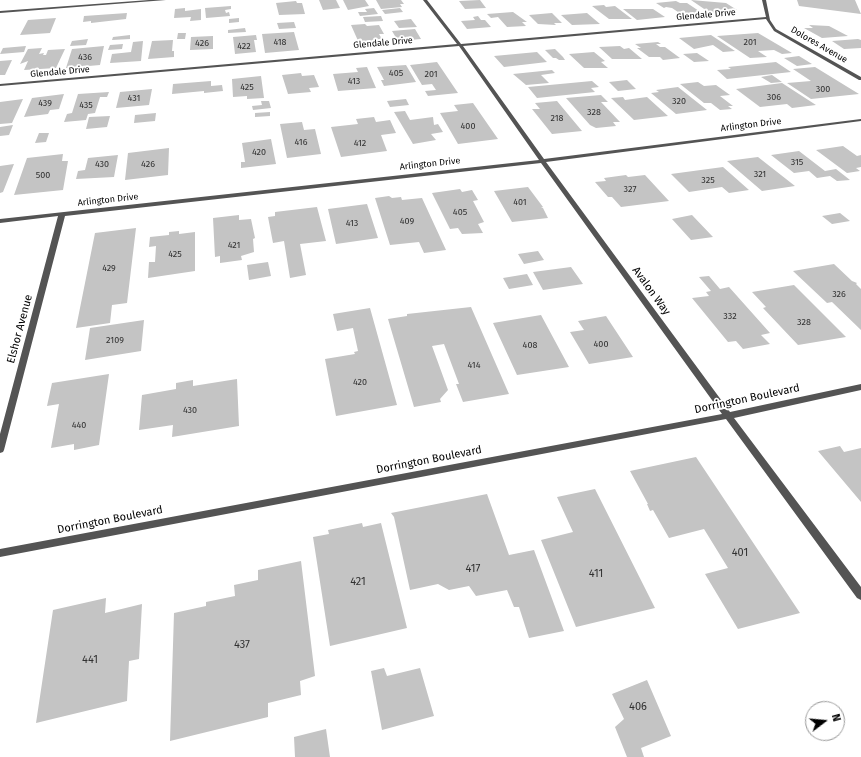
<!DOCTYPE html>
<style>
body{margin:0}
#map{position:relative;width:861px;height:757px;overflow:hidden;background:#fff;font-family:"Fira Sans",sans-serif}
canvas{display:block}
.north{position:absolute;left:805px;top:701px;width:40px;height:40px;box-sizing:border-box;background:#fff;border:1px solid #999;border-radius:50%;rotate:74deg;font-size:11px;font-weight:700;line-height:16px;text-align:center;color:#000}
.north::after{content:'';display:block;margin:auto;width:14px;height:18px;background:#000;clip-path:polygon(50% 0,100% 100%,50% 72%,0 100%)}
</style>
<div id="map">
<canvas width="861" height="757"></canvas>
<div class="north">N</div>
</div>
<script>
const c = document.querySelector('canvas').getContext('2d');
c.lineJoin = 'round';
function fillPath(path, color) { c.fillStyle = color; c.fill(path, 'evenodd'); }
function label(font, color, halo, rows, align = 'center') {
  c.font = font + ' "Fira Sans",sans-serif'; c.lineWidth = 4; c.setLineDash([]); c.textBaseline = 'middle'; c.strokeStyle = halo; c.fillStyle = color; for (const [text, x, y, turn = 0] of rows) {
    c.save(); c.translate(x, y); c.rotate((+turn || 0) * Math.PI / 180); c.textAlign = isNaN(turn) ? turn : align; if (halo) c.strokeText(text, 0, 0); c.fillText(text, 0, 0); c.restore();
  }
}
const building = new Path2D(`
 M 319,0 L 336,0 L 340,8 L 323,10 Z
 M 343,0 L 365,0 L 369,6 L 348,10 Z
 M 376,0 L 401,0 L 404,4 L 400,4 L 402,7 L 381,9 Z
 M 480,0 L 486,8 L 465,9 L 459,1 Z
 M 691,0 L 726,3 L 737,10 L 710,13 Z
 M 797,0 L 855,0 L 861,14 L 799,6 Z
 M 296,1 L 297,3 L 302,3 L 305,14 L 279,15 L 276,3 Z
 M 676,1 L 680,3 L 687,3 L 702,13 L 681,14 L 672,8 L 666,7 L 664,8 L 656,3 Z
 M 604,5 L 606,7 L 615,6 L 632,19 L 609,19 L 592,6 Z
 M 231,6 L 231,9 L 225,10 L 226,13 L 229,12 L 230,16 L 206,18 L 205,8 Z
 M 185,8 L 185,11 L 201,9 L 201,20 L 190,21 L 191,17 L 174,18 L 175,9 Z
 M 374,8 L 378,14 L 360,16 L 358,12 L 367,12 L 365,9 Z
 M 400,8 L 403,12 L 385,14 L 382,10 Z
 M 623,9 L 653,9 L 665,17 L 637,20 Z
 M 513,12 L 527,22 L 522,22 L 526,26 L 507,27 L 498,17 L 491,18 L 487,14 Z
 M 127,13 L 126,19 L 91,23 L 91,21 L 83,22 L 84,16 Z
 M 552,13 L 562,23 L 554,23 L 556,25 L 538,24 L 529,15 Z
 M 587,13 L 600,24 L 572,25 L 561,15 Z
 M 381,16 L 383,21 L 365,22 L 363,17 Z
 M 478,16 L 481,20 L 485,20 L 491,27 L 467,29 L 461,21 L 475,20 L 473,17 Z
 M 56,18 L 50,33 L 20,35 L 28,20 Z
 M 239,18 L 239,22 L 229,23 L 229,19 Z
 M 411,19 L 417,27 L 399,28 L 394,21 Z
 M 294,22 L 296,28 L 279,29 L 277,23 Z
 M 365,24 L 367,26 L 379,25 L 384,34 L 379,34 L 383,41 L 359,43 L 351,25 Z
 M 809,25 L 829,26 L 848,36 L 822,38 L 804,28 L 813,28 Z
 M 245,28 L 246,32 L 228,33 L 228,30 Z
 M 415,29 L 421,39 L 398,41 L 392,31 Z
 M 294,32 L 299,50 L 265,53 L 262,34 Z
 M 178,33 L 186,33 L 185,39 L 177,39 Z
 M 758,33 L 792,53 L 782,54 L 774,50 L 758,51 L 767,57 L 750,58 L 717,36 Z
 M 130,35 L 130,39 L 112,40 L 113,37 Z
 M 256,35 L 257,40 L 254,40 L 256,52 L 235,54 L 233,37 Z
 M 711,35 L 735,51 L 723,52 L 713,45 L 694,49 L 679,38 Z
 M 213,36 L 213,49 L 190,50 L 191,37 Z
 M 88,39 L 86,45 L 70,46 L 72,41 Z
 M 858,39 L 861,40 L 861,48 L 844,49 L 832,41 Z
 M 173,40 L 172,51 L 174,51 L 174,57 L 148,59 L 152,41 Z
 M 143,41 L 141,61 L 110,63 L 112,54 L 131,52 L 133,42 Z
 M 658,42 L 661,44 L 656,44 L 660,47 L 665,47 L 680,58 L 663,60 L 660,57 L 649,57 L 637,48 L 641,48 L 635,44 Z
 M 123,44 L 122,49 L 108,50 L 110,45 Z
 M 26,46 L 24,52 L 0,54 L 3,48 Z
 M 104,46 L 100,65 L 66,68 L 72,49 Z
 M 620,46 L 624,49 L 629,48 L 642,59 L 612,59 L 599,47 Z
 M 42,48 L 39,54 L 44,53 L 43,55 L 46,55 L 48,50 L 65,49 L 56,68 L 24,70 L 28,61 L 20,64 L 28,49 Z
 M 555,49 L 563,57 L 565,60 L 559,60 L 556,58 L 553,58 L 545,50 Z
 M 537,52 L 547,62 L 504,67 L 494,56 Z
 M 594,52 L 605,61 L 601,62 L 608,68 L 584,68 L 569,54 Z
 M 697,53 L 709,61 L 694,62 L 683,54 Z
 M 799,56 L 812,64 L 797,66 L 784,58 Z
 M 12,60 L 5,75 L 0,75 L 0,61 Z
 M 437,62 L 458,93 L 428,96 L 425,91 L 436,90 L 432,84 L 422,85 L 410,65 Z
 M 776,62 L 791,72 L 727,79 L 717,70 L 731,69 L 728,67 Z
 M 406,65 L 416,82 L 384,86 L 381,80 L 384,80 L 377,67 Z
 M 367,67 L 376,88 L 338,91 L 333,74 L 358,72 L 356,68 Z
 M 815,67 L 859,94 L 811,99 L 787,83 L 811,81 L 793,69 Z
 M 552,70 L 555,73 L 541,75 L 549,83 L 526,85 L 513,74 Z
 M 301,73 L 302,76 L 314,75 L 319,87 L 309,88 L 311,92 L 288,94 L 282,75 Z
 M 772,75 L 782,82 L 771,83 L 761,77 Z
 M 261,76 L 264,98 L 247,99 L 247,96 L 233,97 L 232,79 Z
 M 627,80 L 636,89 L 618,91 L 609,82 Z
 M 211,81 L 211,86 L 222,85 L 223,91 L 204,93 L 204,91 L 172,94 L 173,84 Z
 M 592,81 L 599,87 L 591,88 L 595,92 L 537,98 L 528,87 Z
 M 698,82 L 704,86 L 716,85 L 730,95 L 720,96 L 733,106 L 728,106 L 732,109 L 720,110 L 711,103 L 704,103 L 680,84 Z
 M 782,83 L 816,105 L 792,108 L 787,104 L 760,107 L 736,89 Z
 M 678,87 L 707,110 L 676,114 L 651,93 L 659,92 L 656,90 Z
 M 152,89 L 149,105 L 116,108 L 120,92 Z
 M 109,92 L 107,97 L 100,97 L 95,113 L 88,114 L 86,120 L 64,122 L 67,114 L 72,113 L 78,94 Z
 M 64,94 L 59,109 L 50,110 L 48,114 L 24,117 L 32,98 Z
 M 601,95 L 608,102 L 601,102 L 620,122 L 613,122 L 616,126 L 596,128 L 590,125 L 566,98 Z
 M 623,97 L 625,100 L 647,97 L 668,116 L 634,120 L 611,98 Z
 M 23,99 L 12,123 L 0,124 L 0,102 Z
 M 406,99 L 409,105 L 390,107 L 387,101 Z
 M 261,101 L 269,101 L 271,108 L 253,110 L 252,106 L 262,105 Z
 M 557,101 L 582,131 L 552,134 L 532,109 L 540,109 L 535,103 Z
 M 473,103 L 498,139 L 458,144 L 440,113 L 458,111 L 454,105 Z
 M 405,111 L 410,120 L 433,117 L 434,125 L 438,124 L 443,132 L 431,134 L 436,140 L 413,144 L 394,112 Z
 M 270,112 L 270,116 L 255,117 L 255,113 Z
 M 156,113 L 155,121 L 134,123 L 135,115 Z
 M 110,116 L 107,127 L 86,129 L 89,117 Z
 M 374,117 L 376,122 L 390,120 L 396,133 L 381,135 L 387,151 L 341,157 L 331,127 L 358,124 L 356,119 Z
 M 302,122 L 304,130 L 315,129 L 321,154 L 287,158 L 280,124 Z
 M 13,125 L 9,135 L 0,136 L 0,127 Z
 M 39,133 L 49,133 L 46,142 L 35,143 Z
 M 271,139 L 276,164 L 241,168 L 241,162 L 245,162 L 242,143 Z
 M 843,146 L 857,156 L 861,155 L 861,167 L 856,168 L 860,171 L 847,173 L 816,150 Z
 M 169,148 L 168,175 L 125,180 L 128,153 Z
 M 799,151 L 825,171 L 836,169 L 850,180 L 837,181 L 830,176 L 817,178 L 809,171 L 794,173 L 771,155 Z
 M 63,154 L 62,161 L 68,161 L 63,190 L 14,195 L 27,158 Z
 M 118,155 L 114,177 L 76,179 L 78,171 L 85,170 L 88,158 Z
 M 758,157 L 795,186 L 762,191 L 727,161 Z
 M 14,164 L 3,192 L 0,193 L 0,166 Z
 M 723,167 L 749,190 L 729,193 L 722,187 L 689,192 L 671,174 Z
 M 626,175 L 628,177 L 645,175 L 669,201 L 621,207 L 612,197 L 608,197 L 595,182 L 606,181 L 604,178 Z
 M 528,187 L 543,207 L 541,208 L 543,208 L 548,218 L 512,222 L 494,191 Z
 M 460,189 L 462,192 L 472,190 L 478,200 L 473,201 L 484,222 L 478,224 L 483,233 L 462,234 L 458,228 L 450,229 L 432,193 Z
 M 389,196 L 392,198 L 401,197 L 402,200 L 422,198 L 446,250 L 424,253 L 419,242 L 390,245 L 375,198 Z
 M 367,204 L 378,238 L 336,244 L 328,209 Z
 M 317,207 L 326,241 L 300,244 L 306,275 L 290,278 L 284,241 L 273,243 L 268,217 L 275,216 L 275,212 Z
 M 840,213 L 850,221 L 832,224 L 822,216 Z
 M 239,215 L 239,220 L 251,219 L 255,238 L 253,239 L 254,252 L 241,256 L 242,260 L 220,263 L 220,256 L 215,257 L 213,218 Z
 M 692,215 L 713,237 L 691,240 L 672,219 Z
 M 136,228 L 127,303 L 112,305 L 110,323 L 76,328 L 95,233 Z
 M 179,231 L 179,234 L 195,232 L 195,271 L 148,278 L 149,262 L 155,262 L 156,246 L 149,247 L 150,237 L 169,235 L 169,232 Z
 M 538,251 L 544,260 L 524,264 L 518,254 Z
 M 268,262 L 271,276 L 249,280 L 247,265 Z
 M 834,264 L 852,281 L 857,283 L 856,284 L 861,289 L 861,330 L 832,302 L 827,303 L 793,271 Z
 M 571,267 L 583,284 L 543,290 L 533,272 Z
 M 527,274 L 533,285 L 509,289 L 503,278 Z
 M 709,276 L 720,289 L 729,287 L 770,333 L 761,335 L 770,344 L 743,349 L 736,341 L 728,342 L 692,298 L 709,296 L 706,292 L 711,291 L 699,277 Z
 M 794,285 L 846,337 L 798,345 L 763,308 L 766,307 L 752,292 Z
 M 471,307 L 509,394 L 463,402 L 456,384 L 459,384 L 444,344 L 432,346 L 448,390 L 440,399 L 441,402 L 414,407 L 388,319 L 407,316 L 407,314 Z
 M 370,308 L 397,405 L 336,416 L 325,359 L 355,354 L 354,352 L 358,351 L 353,328 L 337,331 L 333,314 Z
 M 541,315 L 569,367 L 517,375 L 493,323 Z
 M 606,316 L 633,357 L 589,364 L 570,332 L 584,330 L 578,321 Z
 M 144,320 L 141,351 L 85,360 L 90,328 Z
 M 109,374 L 99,445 L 74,450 L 74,444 L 51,448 L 59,404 L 47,406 L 52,383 Z
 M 237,379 L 239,426 L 172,437 L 173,425 L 139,430 L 142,395 L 176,389 L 176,383 L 193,380 L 193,386 Z
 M 840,446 L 844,452 L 861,448 L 861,502 L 818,451 Z
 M 696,457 L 800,613 L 738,629 L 705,574 L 728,568 L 704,529 L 669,538 L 653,510 L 650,511 L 647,504 L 648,504 L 630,471 Z
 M 595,489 L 655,608 L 576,627 L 541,540 L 573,532 L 557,497 Z
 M 487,494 L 509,555 L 534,550 L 564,631 L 529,638 L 519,607 L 514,607 L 507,590 L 476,596 L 469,586 L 449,590 L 438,584 L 410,590 L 394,517 L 391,513 Z
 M 362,523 L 363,527 L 381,523 L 407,628 L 330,646 L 313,537 L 329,534 L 328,530 Z
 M 301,561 L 315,676 L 300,681 L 301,695 L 268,703 L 268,717 L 170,741 L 174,613 L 206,606 L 206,602 L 235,596 L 234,585 L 258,580 L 258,570 Z
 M 106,598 L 105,613 L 142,604 L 139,659 L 129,661 L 127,701 L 36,723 L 53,610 Z
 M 384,668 L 387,676 L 420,668 L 434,716 L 382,730 L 371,671 Z
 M 647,680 L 671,736 L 641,748 L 644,757 L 627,757 L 615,727 L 624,719 L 612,694 Z
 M 326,729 L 330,757 L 295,757 L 294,737 Z`);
const street = new Path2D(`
 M 149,0 L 166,0 L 0,13 L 0,11 Z
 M 423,0 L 427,0 L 461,44 L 766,17 L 762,0 L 766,0 L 770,20 L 776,29 L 861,77 L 861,80 L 859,80 L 774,31 L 766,19 L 463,46 L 544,159 L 861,119 L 861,121 L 546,162 L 730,412 L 861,384 L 861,390 L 734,418 L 861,587 L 861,600 L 857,598 L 726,419 L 0,557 L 0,549 L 722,414 L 541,163 L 65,216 L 4,450 L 3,452 L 0,453 L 0,434 L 58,216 L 0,223 L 0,219 L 539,160 L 459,46 L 0,86 L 0,84 L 457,44 Z`);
const farStreetnames = [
 ["Glendale Drive",706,15,-5],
 ["Glendale Drive",383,43,-5],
 ["Dolores Avenue",819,45,30],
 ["Glendale Drive",60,72,-5],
 ["Arlington Drive",751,125,-7],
 ["Arlington Drive",430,164,-6],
 ["Arlington Drive",108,200,-6]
];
const numberNames = [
 ["418",280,42],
 ["201",750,42],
 ["426",202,43],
 ["422",244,46],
 ["436",85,57],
 ["405",396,73],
 ["201",431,74],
 ["413",354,81],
 ["425",247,87],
 ["300",823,89],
 ["306",774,97],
 ["431",134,98],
 ["320",679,101],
 ["439",45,103],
 ["435",86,105],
 ["328",594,112],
 ["218",557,118],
 ["400",468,126],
 ["416",301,142],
 ["412",360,143],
 ["420",259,152],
 ["315",797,162],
 ["430",102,164],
 ["426",148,164],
 ["321",760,174],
 ["500",43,175],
 ["325",708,180],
 ["327",630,189],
 ["401",520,202],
 ["405",460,212],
 ["409",407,221],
 ["413",352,223],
 ["421",234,245],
 ["425",175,254],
 ["429",109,268],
 ["326",839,294],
 ["332",730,316],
 ["328",804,322],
 ["2109",115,340],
 ["400",601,344],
 ["408",530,345],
 ["414",474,365],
 ["420",360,382],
 ["430",190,410],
 ["440",79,425]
];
const streetNames = [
 ["Avalon Way",651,291,54],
 ["Elshor Avenue",20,329,-75],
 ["Dorrington Boulevard",747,399,-12],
 ["Dorrington Boulevard",429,460,-11],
 ["Dorrington Boulevard",110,520,-11]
];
const nearNumbernames = [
 ["401",740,553],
 ["417",473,569],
 ["411",596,574],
 ["421",358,582],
 ["437",242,645],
 ["441",90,660],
 ["406",638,707]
];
fillPath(building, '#c4c4c4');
fillPath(street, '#545454');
label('9px', '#000', '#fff', farStreetnames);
label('9px', '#313131', null, numberNames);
label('11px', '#000', '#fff', streetNames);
label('11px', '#313131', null, nearNumbernames);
</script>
